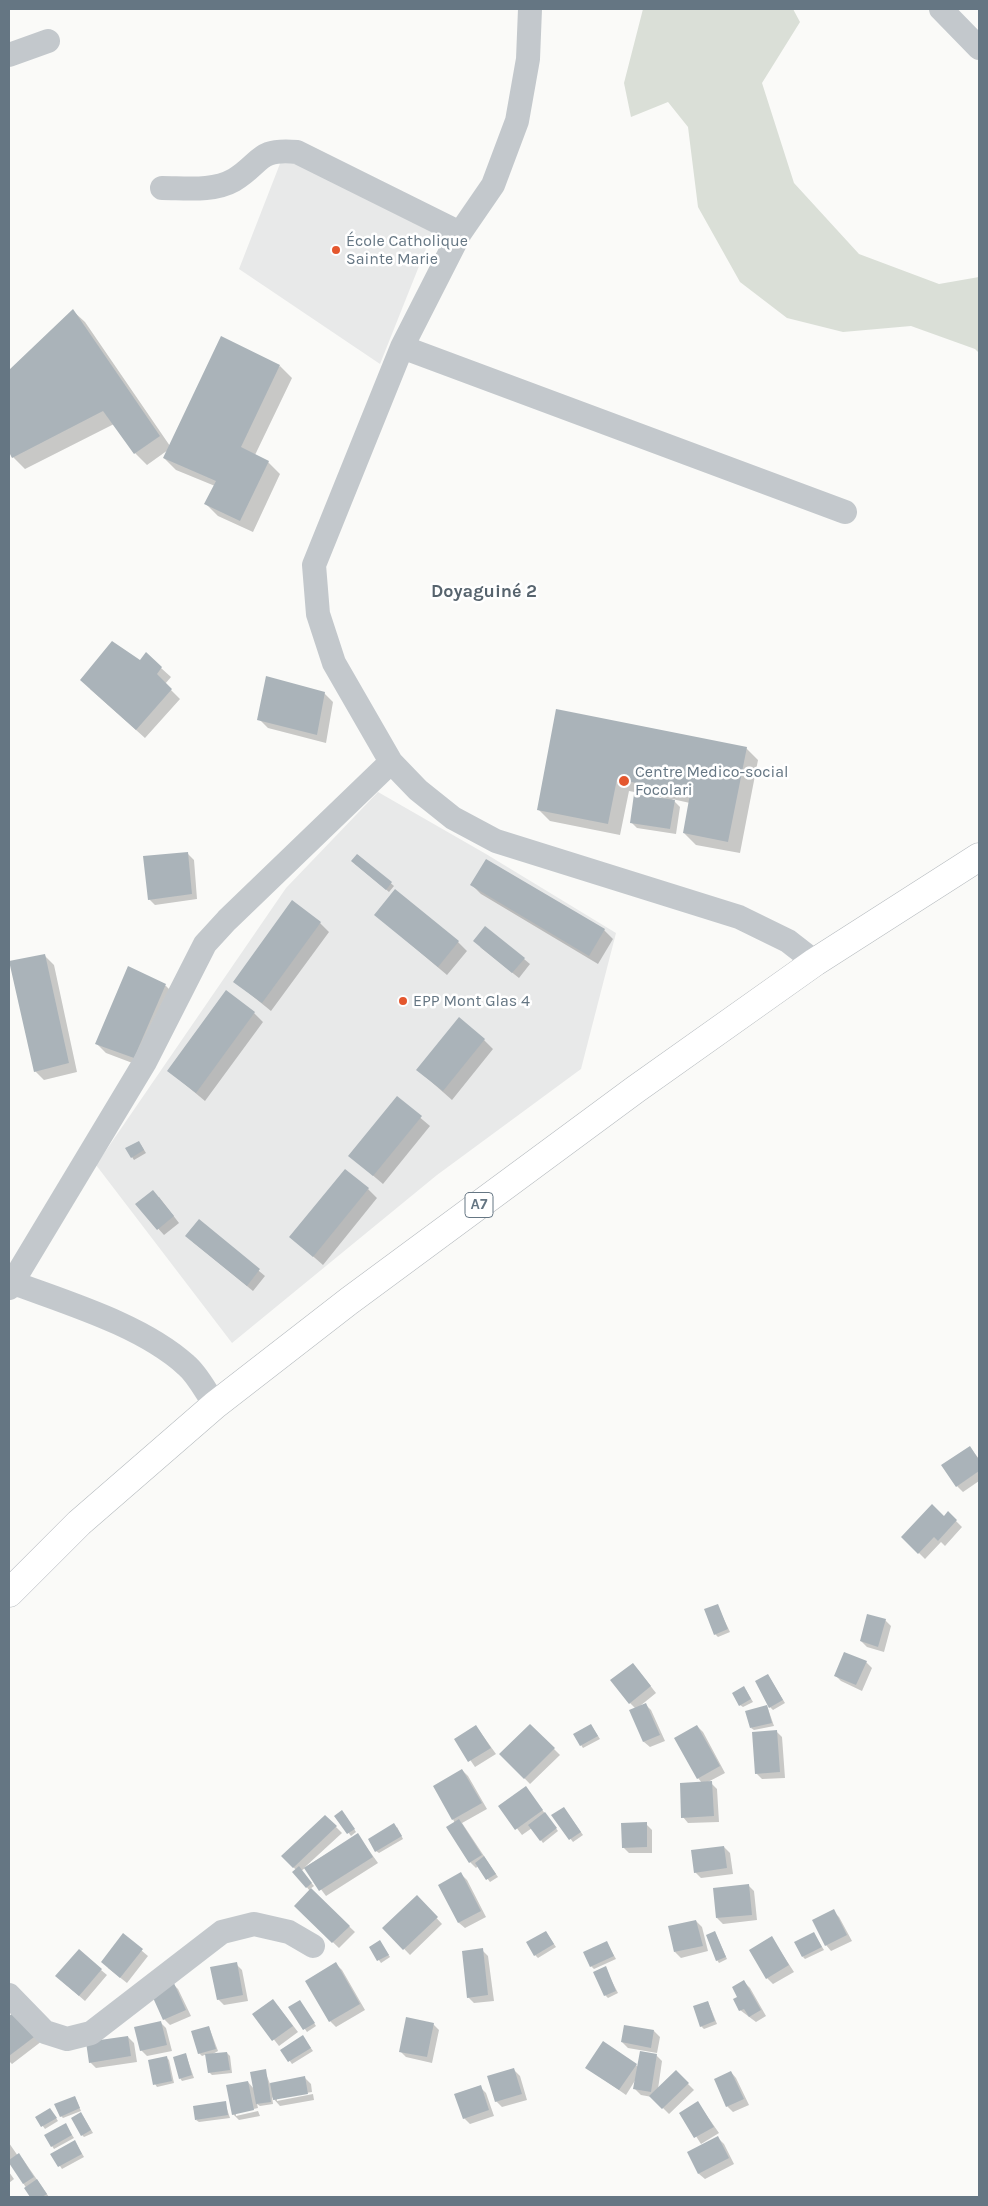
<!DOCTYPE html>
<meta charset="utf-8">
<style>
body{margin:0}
#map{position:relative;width:988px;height:2206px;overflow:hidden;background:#fafaf8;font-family:Karla,sans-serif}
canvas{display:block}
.frame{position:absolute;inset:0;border:10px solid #657683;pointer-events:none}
</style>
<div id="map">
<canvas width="988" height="2206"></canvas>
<div class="frame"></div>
</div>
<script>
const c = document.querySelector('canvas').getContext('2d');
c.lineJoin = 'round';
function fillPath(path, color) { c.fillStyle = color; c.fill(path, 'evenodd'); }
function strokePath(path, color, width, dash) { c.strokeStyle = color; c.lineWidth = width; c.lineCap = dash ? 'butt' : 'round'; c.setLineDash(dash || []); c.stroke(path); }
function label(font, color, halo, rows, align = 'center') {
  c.font = font + ' Karla,sans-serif'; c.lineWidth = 5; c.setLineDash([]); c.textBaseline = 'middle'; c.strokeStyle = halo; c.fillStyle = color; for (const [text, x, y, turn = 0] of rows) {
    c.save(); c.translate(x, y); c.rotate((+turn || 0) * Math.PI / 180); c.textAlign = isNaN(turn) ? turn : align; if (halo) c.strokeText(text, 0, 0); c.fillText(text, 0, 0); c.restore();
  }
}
const built = new Path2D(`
 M 283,156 L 433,231 L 380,364 L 239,269 Z
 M 378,792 L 486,854 L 616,933 L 581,1069 L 437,1175 L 232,1343 L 96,1165 L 286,888 Z`);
const green = new Path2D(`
 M 643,9 L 793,9 L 800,22 L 762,83 L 794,183 L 859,254 L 939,284 L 979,277 L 979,353 L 975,349 L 911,326 L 843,332 L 787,318 L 740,282 L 698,207 L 688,127 L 668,102 L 631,117 L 624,83 Z`);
const shadow = new Path2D(`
 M 73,311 L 85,322 L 170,446 L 280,366 L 292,378 L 255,455 L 268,462 L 280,474 L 253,532 L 218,516 L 206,504 L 215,486 L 176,470 L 164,458 L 168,450 L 147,465 L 135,453 L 114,424 L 25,469 L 13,457 L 9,450 L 9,371 Z
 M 140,662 L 161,668 L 171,677 L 165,684 L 180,699 L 145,738 L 90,689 Z
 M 324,693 L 333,702 L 326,743 L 268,728 L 259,719 Z
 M 557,711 L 746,748 L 758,760 L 740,853 L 696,845 L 684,833 L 690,803 L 672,799 L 680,807 L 676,834 L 637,828 L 631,822 L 662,797 L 629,791 L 620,835 L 550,821 L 538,809 Z
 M 188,854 L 194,860 L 197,899 L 155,905 L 149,899 Z
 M 358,855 L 394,886 L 389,892 L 355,864 Z
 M 472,885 L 604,930 L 613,939 L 598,964 L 481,894 Z
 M 376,915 L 458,942 L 467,951 L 447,975 Z
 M 320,923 L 329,932 L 271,1011 L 234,981 Z
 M 480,947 L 524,959 L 530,964 L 519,978 Z
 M 45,956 L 54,965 L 77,1072 L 44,1080 L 35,1071 Z
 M 129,968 L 166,986 L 175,995 L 143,1067 L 106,1053 L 97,1044 Z
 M 254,1013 L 263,1022 L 205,1101 L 169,1071 Z
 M 484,1040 L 493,1049 L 452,1100 L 418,1070 Z
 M 397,1098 L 430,1126 L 383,1184 L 350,1156 Z
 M 141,1145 L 146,1153 L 134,1160 L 132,1157 Z
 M 368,1189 L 377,1198 L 323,1265 L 291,1237 Z
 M 159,1197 L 179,1223 L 164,1235 L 137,1205 Z
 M 199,1221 L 265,1276 L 253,1291 L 193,1242 Z
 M 970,1447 L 979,1459 L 979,1481 L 963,1492 L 957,1486 Z
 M 948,1513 L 962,1527 L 945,1546 L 941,1542 L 925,1559 L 903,1537 L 944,1517 Z
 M 717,1605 L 730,1632 L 718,1637 L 715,1634 Z
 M 885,1620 L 891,1626 L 884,1652 L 867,1647 L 861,1641 Z
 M 866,1662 L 872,1668 L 862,1691 L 841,1681 L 835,1675 Z
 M 638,1670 L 656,1693 L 640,1706 L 645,1704 L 651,1710 L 665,1741 L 650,1747 L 644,1742 L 636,1709 L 630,1703 Z
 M 768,1675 L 785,1703 L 773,1710 L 770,1707 Z
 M 746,1690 L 753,1702 L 743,1707 L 740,1705 Z
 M 767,1706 L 774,1726 L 754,1730 L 751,1728 Z
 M 530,1725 L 560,1755 L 530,1784 L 501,1754 Z
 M 591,1725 L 600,1739 L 583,1748 L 581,1745 Z
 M 476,1726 L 496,1754 L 475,1767 L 456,1739 Z
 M 697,1726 L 703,1732 L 725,1773 L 706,1783 L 711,1783 L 717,1789 L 719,1822 L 688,1823 L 683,1817 L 702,1783 L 698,1778 Z
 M 776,1731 L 782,1737 L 785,1778 L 762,1779 L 756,1773 Z
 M 462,1770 L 468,1776 L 487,1809 L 462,1823 L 498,1877 L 490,1882 L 478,1866 L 476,1868 L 470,1862 L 453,1819 Z
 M 526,1788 L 558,1831 L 543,1843 L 532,1828 L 522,1835 L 500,1806 Z
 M 566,1811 L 583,1835 L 573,1842 L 553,1816 Z
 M 345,1815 L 356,1832 L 351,1836 L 336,1816 Z
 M 325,1816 L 342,1833 L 305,1867 L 358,1835 L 378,1863 L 326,1896 L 305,1868 L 301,1871 L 314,1886 L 310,1889 L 355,1932 L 339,1948 L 295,1906 L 310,1891 L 294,1872 L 296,1870 L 283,1856 Z
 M 646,1824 L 652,1830 L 652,1853 L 629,1853 L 623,1847 Z
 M 397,1827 L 403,1839 L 379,1853 L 376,1851 Z
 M 724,1847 L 730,1853 L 733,1874 L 701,1878 L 695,1872 Z
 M 461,1874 L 467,1880 L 486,1917 L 465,1928 L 459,1923 Z
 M 748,1885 L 754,1891 L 757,1920 L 723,1924 L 717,1918 Z
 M 417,1897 L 442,1924 L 410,1955 L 384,1928 Z
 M 833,1911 L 839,1917 L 852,1941 L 831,1951 L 826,1945 Z
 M 696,1921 L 702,1927 L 708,1951 L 681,1958 L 675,1952 Z
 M 546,1932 L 556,1947 L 538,1958 L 535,1955 Z
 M 715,1932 L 727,1959 L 719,1963 L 717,1960 Z
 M 814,1934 L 824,1950 L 805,1959 L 803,1957 Z
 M 123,1935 L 148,1956 L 127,1983 L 108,1968 Z
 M 772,1938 L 794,1972 L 773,1984 L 767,1978 Z
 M 380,1942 L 390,1957 L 381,1963 L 370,1947 Z
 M 607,1943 L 616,1959 L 594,1969 L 591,1966 Z
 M 482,1950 L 488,1956 L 494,2001 L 474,2003 L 468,1997 Z
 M 236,1964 L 242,1970 L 248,2001 L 224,2005 L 218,1999 Z
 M 336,1964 L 342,1970 L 365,2010 L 336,2027 L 330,2021 Z
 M 605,1968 L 618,1993 L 608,1998 L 605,1995 Z
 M 101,1970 L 107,1975 L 85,2001 L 63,1982 Z
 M 744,1982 L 750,1988 L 766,2016 L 756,2022 L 740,2010 L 739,1997 Z
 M 172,1983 L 178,1989 L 191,2016 L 170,2025 L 164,2019 Z
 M 708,2002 L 717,2024 L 704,2029 L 701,2026 Z
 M 302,2004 L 316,2026 L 307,2032 L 290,2007 Z
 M 278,2006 L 298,2032 L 279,2046 L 254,2014 Z
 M 18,2010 L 42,2041 L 12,2064 L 9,2061 L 9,2018 Z
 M 160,2022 L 166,2028 L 172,2051 L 147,2056 L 141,2050 Z
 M 433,2024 L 439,2030 L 432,2063 L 406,2057 L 400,2051 Z
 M 209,2027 L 218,2051 L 211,2055 L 227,2053 L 230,2056 L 232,2073 L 212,2075 L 209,2072 L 207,2054 L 202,2056 L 199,2053 Z
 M 654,2031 L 660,2037 L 657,2053 L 628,2048 L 622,2042 Z
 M 128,2037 L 134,2043 L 137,2062 L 96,2068 L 90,2062 Z
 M 303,2037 L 313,2051 L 292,2064 L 282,2050 Z
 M 186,2055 L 194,2078 L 182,2081 L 180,2078 Z
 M 656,2055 L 662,2061 L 658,2089 L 676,2072 L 694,2090 L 669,2114 L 652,2097 L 641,2095 L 635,2089 L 636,2079 L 626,2095 L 587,2068 L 636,2065 L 638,2067 Z
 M 166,2057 L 169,2060 L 174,2083 L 157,2087 L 155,2084 Z
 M 514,2070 L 520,2076 L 527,2100 L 502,2107 L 496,2101 Z
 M 265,2071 L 270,2084 L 305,2078 L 311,2084 L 312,2092 L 277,2098 L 277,2101 L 313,2094 L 314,2100 L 280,2106 L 272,2097 L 273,2104 L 260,2106 L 257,2104 L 258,2108 L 236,2113 L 236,2116 L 258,2111 L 260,2116 L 239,2120 L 233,2114 L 248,2082 L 254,2089 Z
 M 731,2072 L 736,2078 L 749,2105 L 733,2112 L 727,2106 Z
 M 480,2087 L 486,2093 L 494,2116 L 470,2124 L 464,2118 Z
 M 75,2097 L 81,2111 L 63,2118 L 61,2116 Z
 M 225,2103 L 230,2118 L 199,2122 L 196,2120 Z
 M 698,2103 L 719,2133 L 701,2144 L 681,2113 Z
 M 50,2109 L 58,2121 L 45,2129 L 37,2118 Z
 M 83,2116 L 93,2133 L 84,2137 L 82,2135 Z
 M 65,2124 L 74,2138 L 54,2149 L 52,2146 Z
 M 718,2138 L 724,2144 L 734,2164 L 705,2179 L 699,2174 L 689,2153 Z
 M 9,2143 L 18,2156 L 22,2158 L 49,2197 L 32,2197 L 11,2164 L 9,2166 Z
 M 77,2145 L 84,2157 L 62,2169 L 52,2154 Z
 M 9,2172 L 14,2179 L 9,2183 Z`);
const building = new Path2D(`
 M 73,309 L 160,436 L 134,454 L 103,411 L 12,458 L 9,452 L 9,370 Z
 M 221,336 L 280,365 L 241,447 L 269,461 L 240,521 L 204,504 L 216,481 L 163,458 Z
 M 112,641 L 140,660 L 146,652 L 162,667 L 157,674 L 172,689 L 136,730 L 80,680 Z
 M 266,676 L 325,692 L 317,735 L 257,720 Z
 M 556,709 L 747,747 L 728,842 L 683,833 L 690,794 L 617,779 L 608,824 L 537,810 Z
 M 634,794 L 675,800 L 670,829 L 630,823 Z
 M 188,852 L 192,894 L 148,900 L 143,856 Z
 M 357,854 L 392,882 L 386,890 L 351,861 Z
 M 486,859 L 605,929 L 589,956 L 470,885 Z
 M 395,889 L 459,941 L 438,967 L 374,915 Z
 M 292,900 L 321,922 L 262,1003 L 233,982 Z
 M 485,926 L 525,958 L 512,973 L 473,941 Z
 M 45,954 L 69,1063 L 34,1072 L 9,961 Z
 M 128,966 L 166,984 L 134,1058 L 95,1044 Z
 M 226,990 L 255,1012 L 196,1093 L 167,1071 Z
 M 459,1017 L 485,1039 L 443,1091 L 416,1070 Z
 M 397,1096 L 422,1116 L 373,1176 L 348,1156 Z
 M 139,1141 L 144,1150 L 131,1158 L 125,1148 Z
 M 345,1169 L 369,1188 L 313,1257 L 289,1237 Z
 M 153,1190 L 174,1216 L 157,1230 L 135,1204 Z
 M 199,1219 L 260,1269 L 247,1286 L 185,1236 Z
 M 970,1446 L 979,1460 L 979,1471 L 956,1487 L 941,1465 Z
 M 932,1504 L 944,1516 L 948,1511 L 957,1520 L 938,1541 L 934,1537 L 918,1554 L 901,1537 Z
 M 718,1604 L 728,1629 L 714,1635 L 704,1609 Z
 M 867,1614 L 886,1619 L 878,1647 L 860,1641 Z
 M 844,1652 L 867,1661 L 856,1685 L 834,1676 Z
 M 633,1663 L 651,1686 L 629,1704 L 610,1680 Z
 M 768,1674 L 783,1700 L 769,1708 L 755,1681 Z
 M 744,1686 L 751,1699 L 739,1706 L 732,1693 Z
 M 646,1703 L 660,1735 L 643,1742 L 629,1710 Z
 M 767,1705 L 772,1723 L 750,1728 L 745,1711 Z
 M 530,1724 L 555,1748 L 524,1779 L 499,1754 Z
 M 591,1724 L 598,1736 L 580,1746 L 573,1734 Z
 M 476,1725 L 491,1748 L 468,1762 L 454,1739 Z
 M 697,1725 L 720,1766 L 697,1779 L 674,1738 Z
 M 777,1730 L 780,1772 L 755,1774 L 752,1732 Z
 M 462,1769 L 482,1803 L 452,1820 L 433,1786 Z
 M 712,1781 L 714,1816 L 681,1818 L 680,1783 Z
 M 526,1786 L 543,1810 L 515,1830 L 498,1806 Z
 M 564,1807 L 581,1832 L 569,1840 L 551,1815 Z
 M 342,1810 L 355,1829 L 347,1834 L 334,1816 Z
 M 545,1812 L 557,1828 L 540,1841 L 528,1825 Z
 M 325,1815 L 337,1826 L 293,1868 L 281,1856 Z
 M 459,1819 L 482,1855 L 469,1863 L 446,1827 Z
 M 647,1822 L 647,1847 L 622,1848 L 621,1823 Z
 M 394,1823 L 402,1836 L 375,1852 L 368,1839 Z
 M 358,1833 L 373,1857 L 319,1891 L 304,1868 Z
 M 724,1846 L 727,1868 L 694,1873 L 691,1850 Z
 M 484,1856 L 496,1874 L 486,1880 L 475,1863 Z
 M 299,1866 L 312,1883 L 306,1888 L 292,1872 Z
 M 461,1872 L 481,1911 L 458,1923 L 438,1885 Z
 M 749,1884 L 752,1915 L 716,1918 L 713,1888 Z
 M 311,1888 L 350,1926 L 332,1943 L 294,1906 Z
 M 417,1895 L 438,1917 L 403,1950 L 382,1928 Z
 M 834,1909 L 847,1935 L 825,1946 L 812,1920 Z
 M 696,1920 L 703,1946 L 674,1952 L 668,1926 Z
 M 546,1931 L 554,1944 L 534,1956 L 526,1942 Z
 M 715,1931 L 726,1957 L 716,1961 L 706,1935 Z
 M 814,1932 L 822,1947 L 802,1957 L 794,1942 Z
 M 123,1933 L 143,1949 L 120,1978 L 101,1962 Z
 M 772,1936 L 789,1965 L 766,1979 L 749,1950 Z
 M 380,1940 L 389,1955 L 377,1961 L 369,1947 Z
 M 607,1941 L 614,1956 L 590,1967 L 583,1952 Z
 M 483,1948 L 488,1995 L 467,1998 L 462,1951 Z
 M 79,1949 L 102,1969 L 79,1996 L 55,1976 Z
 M 237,1962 L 243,1995 L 217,2000 L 210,1967 Z
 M 336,1962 L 360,2004 L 329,2022 L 305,1981 Z
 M 606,1966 L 616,1991 L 604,1996 L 593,1972 Z
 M 744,1980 L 761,2010 L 749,2017 L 744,2009 L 739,2011 L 733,1999 L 737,1997 L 732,1987 Z
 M 173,1981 L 186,2010 L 163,2020 L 150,1991 Z
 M 273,1999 L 293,2026 L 272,2041 L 252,2014 Z
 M 300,2000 L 315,2023 L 303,2030 L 288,2007 Z
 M 708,2001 L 715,2021 L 700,2027 L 693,2006 Z
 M 18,2009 L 38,2034 L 9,2056 L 9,2016 Z
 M 406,2017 L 434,2023 L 427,2057 L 399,2052 Z
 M 161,2021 L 167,2045 L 140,2051 L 134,2027 Z
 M 624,2025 L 654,2030 L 651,2048 L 621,2042 Z
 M 209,2026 L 216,2049 L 198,2054 L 191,2031 Z
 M 303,2035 L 311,2048 L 288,2062 L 280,2050 Z
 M 128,2036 L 131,2056 L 89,2063 L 86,2042 Z
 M 603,2041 L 637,2064 L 619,2090 L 585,2068 Z
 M 640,2051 L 657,2054 L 651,2092 L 633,2089 Z
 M 227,2052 L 230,2070 L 208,2073 L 205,2054 Z
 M 186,2053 L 192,2075 L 179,2079 L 173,2057 Z
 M 167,2056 L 172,2081 L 153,2085 L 148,2060 Z
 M 514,2068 L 522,2094 L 495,2102 L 487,2076 Z
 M 266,2069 L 271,2102 L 256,2104 L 250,2072 Z
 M 676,2070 L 689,2083 L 662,2109 L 649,2096 Z
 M 731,2071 L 744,2099 L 726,2107 L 714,2079 Z
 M 305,2076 L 308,2094 L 273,2100 L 270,2083 Z
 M 248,2081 L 254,2110 L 232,2115 L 226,2085 Z
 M 481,2085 L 489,2110 L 463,2119 L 454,2094 Z
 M 75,2096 L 80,2108 L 60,2117 L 54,2104 Z
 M 226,2101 L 228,2115 L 195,2120 L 193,2106 Z
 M 698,2101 L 714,2127 L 694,2138 L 679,2113 Z
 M 50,2108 L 57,2118 L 41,2127 L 35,2117 Z
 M 81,2112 L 91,2130 L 81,2136 L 71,2118 Z
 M 66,2123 L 72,2135 L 51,2147 L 44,2135 Z
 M 718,2136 L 729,2158 L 698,2174 L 687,2152 Z
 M 75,2140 L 82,2154 L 58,2167 L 50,2154 Z
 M 19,2153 L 34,2177 L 23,2184 L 9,2163 L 9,2160 Z
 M 37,2179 L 47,2194 L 42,2197 L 30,2197 L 24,2188 Z`);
const minor = new Path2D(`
 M 530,9 L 528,59 L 517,121 L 493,185 L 460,233 L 402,347 L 314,565 L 318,614 L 334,663 L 391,762 L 418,790 L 453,818 L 496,841 L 739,917 L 788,941 L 815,962
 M 941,9 L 979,48
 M 9,55 L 48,41
 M 162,188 C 185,188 213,192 234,180 C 262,163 257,148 297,152 L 460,233
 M 402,347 L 845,512
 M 11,1282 C 67,1303 142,1325 186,1365 C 198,1375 206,1392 215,1405
 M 9,1288 L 145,1062 L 205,944 L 227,920 L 391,762
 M 9,1995 L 45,2032 L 67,2039 L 91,2033 L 222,1932 L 254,1924 L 289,1932 L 313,1946`);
const major = new Path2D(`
 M 9,1593 L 79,1523 L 215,1405 L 349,1301 L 636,1089 L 815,962 L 979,857`);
const markers = [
 [336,250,5,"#e4572e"],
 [624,781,6,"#e4572e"],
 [403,1001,5,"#e4572e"]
];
const shields = [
 [479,1205,28]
];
const shieldNames = [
 ["A7",479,1205]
];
const poiNames = [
 ["École Catholique",346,241],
 ["Sainte Marie",346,259],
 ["Centre Medico-social",635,772],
 ["Focolari",635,790],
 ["EPP Mont Glas 4",413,1001]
];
const neighbourhoodNames = [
 ["Doyaguiné 2",484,592]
];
fillPath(built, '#e8e9e9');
fillPath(green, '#dadfd7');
fillPath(shadow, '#0003');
fillPath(building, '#aab3b9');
strokePath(major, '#b5babe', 29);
strokePath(minor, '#c3c8cc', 24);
strokePath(major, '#fff', 28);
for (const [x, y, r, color] of markers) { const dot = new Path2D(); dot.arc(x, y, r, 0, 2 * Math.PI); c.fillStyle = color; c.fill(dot); strokePath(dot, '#fff', 2); }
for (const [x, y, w] of shields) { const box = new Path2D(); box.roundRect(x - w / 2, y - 12.5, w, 25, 4); c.fillStyle = '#fff'; c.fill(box); strokePath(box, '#657683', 1); }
label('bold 15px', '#657683', null, shieldNames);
label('16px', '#657683', '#fff', poiNames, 'left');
label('bold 18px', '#57646e', '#fff', neighbourhoodNames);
</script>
